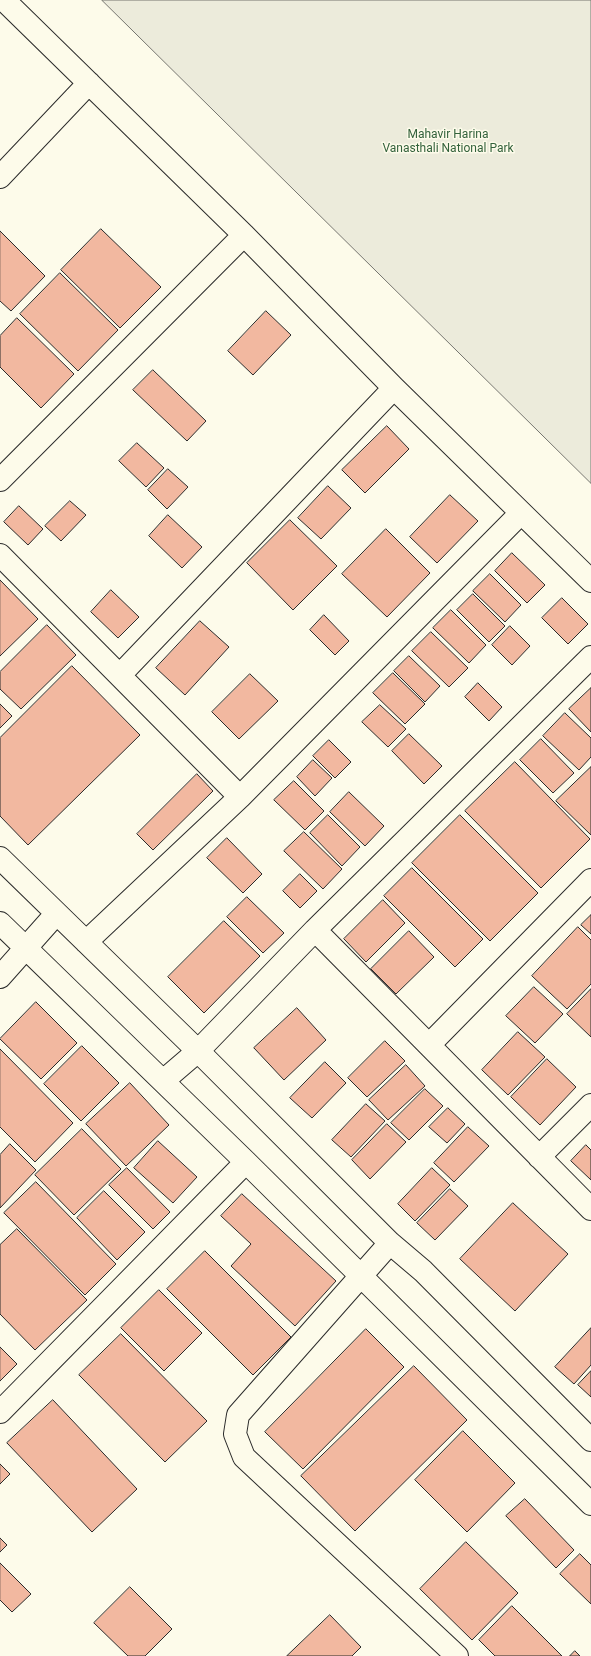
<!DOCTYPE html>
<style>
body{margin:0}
canvas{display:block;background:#fdfbea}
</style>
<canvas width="591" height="1656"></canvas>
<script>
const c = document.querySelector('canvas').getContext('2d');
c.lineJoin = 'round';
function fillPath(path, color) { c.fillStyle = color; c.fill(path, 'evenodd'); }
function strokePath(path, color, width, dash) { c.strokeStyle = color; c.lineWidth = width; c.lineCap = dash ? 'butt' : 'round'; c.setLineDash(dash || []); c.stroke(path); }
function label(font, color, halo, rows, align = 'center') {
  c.font = font + ' Roboto,sans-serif'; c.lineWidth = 3; c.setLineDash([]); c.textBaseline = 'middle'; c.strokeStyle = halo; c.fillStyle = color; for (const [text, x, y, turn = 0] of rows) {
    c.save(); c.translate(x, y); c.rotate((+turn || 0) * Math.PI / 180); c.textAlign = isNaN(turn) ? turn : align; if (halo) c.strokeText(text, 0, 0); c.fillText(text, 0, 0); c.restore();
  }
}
const green = new Path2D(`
 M 102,0 L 591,0 L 591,483 Z`);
const building = new Path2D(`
 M 101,229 L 161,287 L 120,328 L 61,270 Z
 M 0,231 L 45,276 L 11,311 L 0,301 Z
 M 60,273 L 118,330 L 78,371 L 20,314 Z
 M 266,311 L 291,335 L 253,375 L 228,351 Z
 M 17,318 L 74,374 L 41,408 L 0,367 L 0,336 Z
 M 153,370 L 206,421 L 187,441 L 133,390 Z
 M 387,426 L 409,449 L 365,493 L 342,470 Z
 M 137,443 L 164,468 L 146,487 L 119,461 Z
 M 168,469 L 188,487 L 167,509 L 148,490 Z
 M 328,486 L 351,508 L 321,539 L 298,518 Z
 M 450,495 L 478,521 L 437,563 L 410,537 Z
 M 70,501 L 86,515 L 61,541 L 45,526 Z
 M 19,506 L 43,529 L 28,545 L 4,522 Z
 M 168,515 L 202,547 L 182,568 L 149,536 Z
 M 290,520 L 337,566 L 293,610 L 247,563 Z
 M 386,529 L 430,573 L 387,617 L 342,574 Z
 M 512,553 L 545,585 L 527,603 L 495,571 Z
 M 490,574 L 521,605 L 505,622 L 473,591 Z
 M 0,580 L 38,619 L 0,656 Z
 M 111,590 L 139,617 L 118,638 L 91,612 Z
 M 473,594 L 505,626 L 489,642 L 457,610 Z
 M 562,598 L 588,624 L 568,644 L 542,618 Z
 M 451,610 L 486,645 L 469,663 L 433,628 Z
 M 324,615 L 349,641 L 335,655 L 310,630 Z
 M 200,621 L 229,647 L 185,695 L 156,668 Z
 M 47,625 L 76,655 L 21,709 L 0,689 L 0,672 Z
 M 510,626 L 530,646 L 512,665 L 492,645 Z
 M 431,632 L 468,668 L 449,687 L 412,651 Z
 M 409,656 L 440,686 L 425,702 L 394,671 Z
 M 72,666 L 140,735 L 28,845 L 0,816 L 0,738 Z
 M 393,673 L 425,704 L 405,724 L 373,693 Z
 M 250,674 L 278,701 L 239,739 L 212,712 Z
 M 478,683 L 502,707 L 489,721 L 465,697 Z
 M 591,688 L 591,732 L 569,709 Z
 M 0,704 L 12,716 L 0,728 Z
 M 380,705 L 406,729 L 388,747 L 362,722 Z
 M 565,713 L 591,738 L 591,757 L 579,770 L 543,736 Z
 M 409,734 L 442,766 L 424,784 L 392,751 Z
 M 541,739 L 574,773 L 553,793 L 520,760 Z
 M 329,740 L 351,762 L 335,778 L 313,756 Z
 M 313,760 L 332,778 L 315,796 L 297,777 Z
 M 515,762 L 590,839 L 541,888 L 465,811 Z
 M 591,767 L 591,835 L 556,801 Z
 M 197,774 L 213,791 L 153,850 L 137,834 Z
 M 294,781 L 324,811 L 305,830 L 274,800 Z
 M 349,792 L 384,826 L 365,846 L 330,812 Z
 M 328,815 L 360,847 L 342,866 L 310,833 Z
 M 460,815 L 538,893 L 490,941 L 412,863 Z
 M 304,832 L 342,869 L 323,889 L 284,851 Z
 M 227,838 L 262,874 L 243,893 L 207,858 Z
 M 412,868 L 483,939 L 455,967 L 384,896 Z
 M 300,874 L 317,891 L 300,908 L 283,891 Z
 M 247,897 L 284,933 L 263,953 L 227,917 Z
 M 383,900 L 405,923 L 366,962 L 344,939 Z
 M 591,915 L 591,934 L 581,925 Z
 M 224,921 L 260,956 L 204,1013 L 168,977 Z
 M 578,927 L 591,940 L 591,984 L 567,1009 L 532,976 Z
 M 409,931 L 434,957 L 396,994 L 371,969 Z
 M 534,987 L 563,1014 L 535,1043 L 506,1016 Z
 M 591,989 L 591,1037 L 567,1014 Z
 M 36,1002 L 77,1043 L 41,1079 L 0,1039 Z
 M 297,1008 L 326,1040 L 284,1080 L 254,1048 Z
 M 518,1032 L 545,1057 L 508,1095 L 482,1070 Z
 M 385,1041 L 405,1061 L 367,1097 L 348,1078 Z
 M 82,1046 L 119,1083 L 81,1121 L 44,1084 Z
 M 0,1049 L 73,1123 L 35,1162 L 0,1127 Z
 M 547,1059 L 576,1087 L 540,1125 L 511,1097 Z
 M 325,1062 L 346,1083 L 312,1118 L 290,1098 Z
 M 406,1065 L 425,1086 L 388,1120 L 369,1100 Z
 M 130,1083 L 169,1125 L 126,1166 L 86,1124 Z
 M 425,1089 L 443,1106 L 409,1140 L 391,1123 Z
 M 366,1104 L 385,1121 L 351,1157 L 332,1140 Z
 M 448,1108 L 465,1124 L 447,1143 L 429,1127 Z
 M 387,1124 L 406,1142 L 370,1179 L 352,1160 Z
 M 468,1127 L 489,1146 L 454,1182 L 434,1163 Z
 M 82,1129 L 121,1169 L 74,1215 L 35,1175 Z
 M 158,1141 L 197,1177 L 173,1203 L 134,1168 Z
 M 10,1144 L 36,1170 L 0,1208 L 0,1155 Z
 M 586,1145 L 591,1150 L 591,1180 L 571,1161 Z
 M 127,1168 L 170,1212 L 153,1229 L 109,1185 Z
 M 432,1168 L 450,1185 L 415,1221 L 398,1204 Z
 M 36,1182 L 116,1264 L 85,1295 L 4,1213 Z
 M 450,1189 L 468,1206 L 435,1240 L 417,1223 Z
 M 104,1191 L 145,1232 L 117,1260 L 77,1218 Z
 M 242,1194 L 336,1281 L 295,1326 L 231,1266 L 251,1244 L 221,1216 Z
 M 513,1203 L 568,1254 L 515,1311 L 460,1259 Z
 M 17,1229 L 87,1300 L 35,1350 L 0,1314 L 0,1245 Z
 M 205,1251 L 291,1337 L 253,1375 L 167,1289 Z
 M 159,1290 L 202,1333 L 164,1371 L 121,1328 Z
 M 591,1328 L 591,1365 L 574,1384 L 555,1367 Z
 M 366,1329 L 404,1367 L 303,1469 L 265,1432 Z
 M 121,1334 L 207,1421 L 165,1462 L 79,1375 Z
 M 0,1347 L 17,1364 L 0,1381 Z
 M 414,1366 L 467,1420 L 355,1531 L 301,1476 Z
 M 591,1371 L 591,1397 L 578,1385 Z
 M 53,1400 L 137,1489 L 92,1532 L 7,1443 Z
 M 463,1431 L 515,1483 L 467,1532 L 415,1480 Z
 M 0,1464 L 10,1474 L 0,1484 Z
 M 525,1499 L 574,1550 L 556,1568 L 506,1516 Z
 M 0,1538 L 7,1545 L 0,1552 Z
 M 466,1542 L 518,1593 L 472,1640 L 420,1589 Z
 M 580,1554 L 591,1565 L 591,1604 L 560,1574 Z
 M 0,1563 L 31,1594 L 12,1612 L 0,1600 Z
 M 130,1587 L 172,1629 L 145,1656 L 128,1656 L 94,1623 Z
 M 512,1606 L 562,1656 L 495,1656 L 479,1640 Z
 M 330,1615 L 361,1647 L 352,1656 L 287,1656 Z
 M 575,1651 L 580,1656 L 570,1656 Z`);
const minor = new Path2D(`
 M 4,0 L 244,235 L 394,388 L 591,581
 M 0,177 L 89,83
 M 0,480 L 244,235
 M 0,555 L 240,797
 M 120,675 L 394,388
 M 0,858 L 198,1051 L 390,1243 L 423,1271 L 591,1440
 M 0,923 L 246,1162 L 591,1504
 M 315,930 L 591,1209
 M 86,942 L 240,797 L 521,513
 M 0,977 L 56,914
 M 429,1045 L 591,880
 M 163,1081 L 198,1051 L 315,930 L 591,657
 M 539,1157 L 591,1105
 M 390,1243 L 238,1415 L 235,1434 L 244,1457 L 457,1656
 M 0,1412 L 246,1162`);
const parkNames = [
 ["Mahavir Harina",448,135],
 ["Vanasthali National Park",448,149]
];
fillPath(green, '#ecebdb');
strokePath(green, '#74746e', 1);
fillPath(building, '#f2b8a0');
strokePath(building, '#2b2b2b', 1);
strokePath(minor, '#2b2b2b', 24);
strokePath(minor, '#fdfbea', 22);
label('12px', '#34623c', '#fdfbea', parkNames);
</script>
